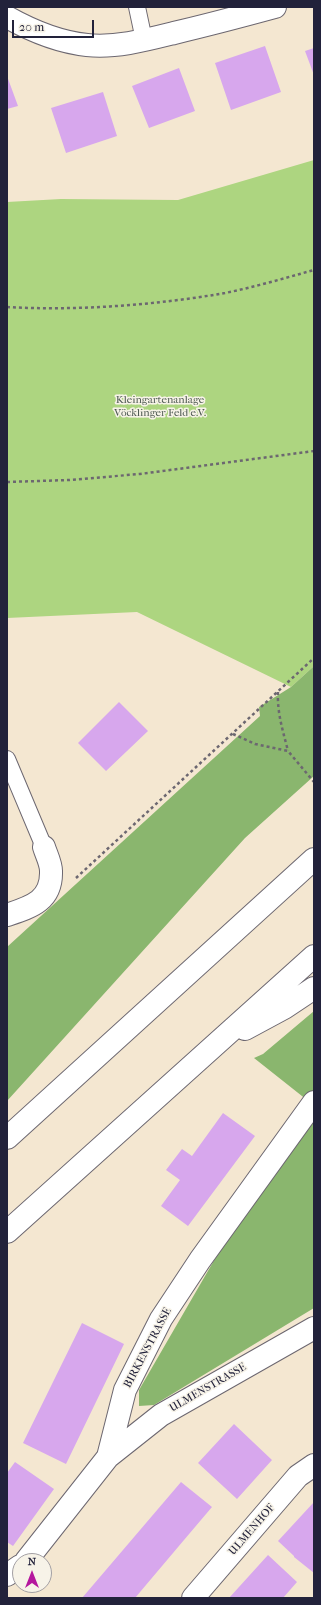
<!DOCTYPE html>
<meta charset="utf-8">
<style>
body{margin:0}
#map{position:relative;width:321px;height:1605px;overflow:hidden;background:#f4e7d1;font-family:"IM FELL French Canon",serif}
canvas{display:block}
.frame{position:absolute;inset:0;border:8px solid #22223b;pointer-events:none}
.north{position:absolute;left:12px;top:1553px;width:40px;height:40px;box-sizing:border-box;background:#f7f3e8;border:1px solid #a29fa3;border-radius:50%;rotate:0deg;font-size:11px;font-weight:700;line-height:16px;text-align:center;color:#22223b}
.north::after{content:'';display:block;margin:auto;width:14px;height:18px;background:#b5179e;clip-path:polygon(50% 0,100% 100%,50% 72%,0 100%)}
.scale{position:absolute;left:12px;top:20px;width:82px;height:18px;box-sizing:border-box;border:2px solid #22223b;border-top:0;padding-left:5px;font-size:12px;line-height:14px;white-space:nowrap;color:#22223b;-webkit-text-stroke:3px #f7f3e8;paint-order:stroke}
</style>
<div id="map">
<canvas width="321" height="1605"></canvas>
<div class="frame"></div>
<div class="north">N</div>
<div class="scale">20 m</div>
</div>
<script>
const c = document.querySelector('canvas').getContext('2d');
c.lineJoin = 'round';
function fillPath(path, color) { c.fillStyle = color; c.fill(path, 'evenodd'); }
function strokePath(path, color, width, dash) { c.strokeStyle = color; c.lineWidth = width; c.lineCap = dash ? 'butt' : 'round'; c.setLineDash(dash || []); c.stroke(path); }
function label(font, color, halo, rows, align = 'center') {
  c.font = font + ' "IM FELL French Canon",serif'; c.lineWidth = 3; c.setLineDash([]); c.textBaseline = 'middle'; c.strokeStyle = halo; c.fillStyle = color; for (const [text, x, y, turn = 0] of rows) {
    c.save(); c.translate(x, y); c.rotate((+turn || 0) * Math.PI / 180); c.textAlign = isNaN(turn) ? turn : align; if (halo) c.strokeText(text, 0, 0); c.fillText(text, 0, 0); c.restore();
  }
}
const green = new Path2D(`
 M 314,160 L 314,666 L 291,687 L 137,612 L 7,618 L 7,202 L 61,199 L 178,200 Z`);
const forest = new Path2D(`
 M 314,666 L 314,776 L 245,838 L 7,1101 L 7,947 L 260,716 L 259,707 L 291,687 Z
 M 314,1011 L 314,1308 L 154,1405 L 139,1406 L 139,1390 L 307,1100 L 254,1058 L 263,1054 Z`);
const building = new Path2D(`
 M 265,46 L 281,92 L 231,110 L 215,63 Z
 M 314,48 L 314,75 L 305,51 Z
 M 179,68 L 195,111 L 149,128 L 132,86 Z
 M 7,76 L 18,106 L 7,109 Z
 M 103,92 L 117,136 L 66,153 L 51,108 Z
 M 119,702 L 148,731 L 106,771 L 78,743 Z
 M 223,1113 L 255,1136 L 188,1226 L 161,1206 L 180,1180 L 166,1170 L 182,1149 L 192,1156 Z
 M 82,1323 L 124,1344 L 66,1464 L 23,1443 Z
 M 234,1424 L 272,1460 L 237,1499 L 198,1463 Z
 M 15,1462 L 54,1489 L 13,1546 L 7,1542 L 7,1473 Z
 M 181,1482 L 212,1507 L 184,1540 L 135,1598 L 82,1598 Z
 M 314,1502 L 314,1573 L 294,1557 L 294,1556 L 278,1541 Z
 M 268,1555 L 297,1582 L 283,1598 L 229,1598 Z`);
const path = new Path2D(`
 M 7,307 C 78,311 156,305 225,293 C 255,287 285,278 314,270
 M 7,482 L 69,480 L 140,474 L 314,451
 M 278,692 C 277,713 283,731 288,751
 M 233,734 L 255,744 L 288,751 L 314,782
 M 76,878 L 314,658`);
const lane = new Path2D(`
 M 137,7 L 144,40
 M 7,759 L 44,847`);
const street = new Path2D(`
 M 7,17 C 32,31 58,42 87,45 C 116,48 146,40 174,33 C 208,25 242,16 275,7
 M 7,915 C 31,907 52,901 51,871 C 51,863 46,854 44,847
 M 108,1457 L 161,1415 L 314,1328
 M 26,1561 L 108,1457 L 125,1390 L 161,1319 L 200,1260 L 314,1102
 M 7,1575 L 20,1566
 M 193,1598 L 298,1476 L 314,1465`);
const highway = new Path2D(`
 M 245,1029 L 284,1008 L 314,988
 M 7,1138 L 314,859
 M 7,1232 L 314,956`);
const parkNames = [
 ["Kleingartenanlage",160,400],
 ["Vöcklinger Feld e.V.",160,413]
];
const streetNames = [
 ["BIRKENSTRASSE",148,1348,-62],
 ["ULMENSTRASSE",208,1388,-30],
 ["ULMENHOF",252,1530,-49]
];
fillPath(green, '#add580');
fillPath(forest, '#8ab66e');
fillPath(building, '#d7a7ed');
strokePath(lane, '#6c6770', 18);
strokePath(street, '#6c6770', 24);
strokePath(highway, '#6c6770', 24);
strokePath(path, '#6c6770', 2.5, [3, 3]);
strokePath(lane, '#fff', 16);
strokePath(street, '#fff', 22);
strokePath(highway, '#fff', 22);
label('11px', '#4c5850', '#f7f3e8', parkNames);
label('11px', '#22223b', '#f7f3e8', streetNames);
</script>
